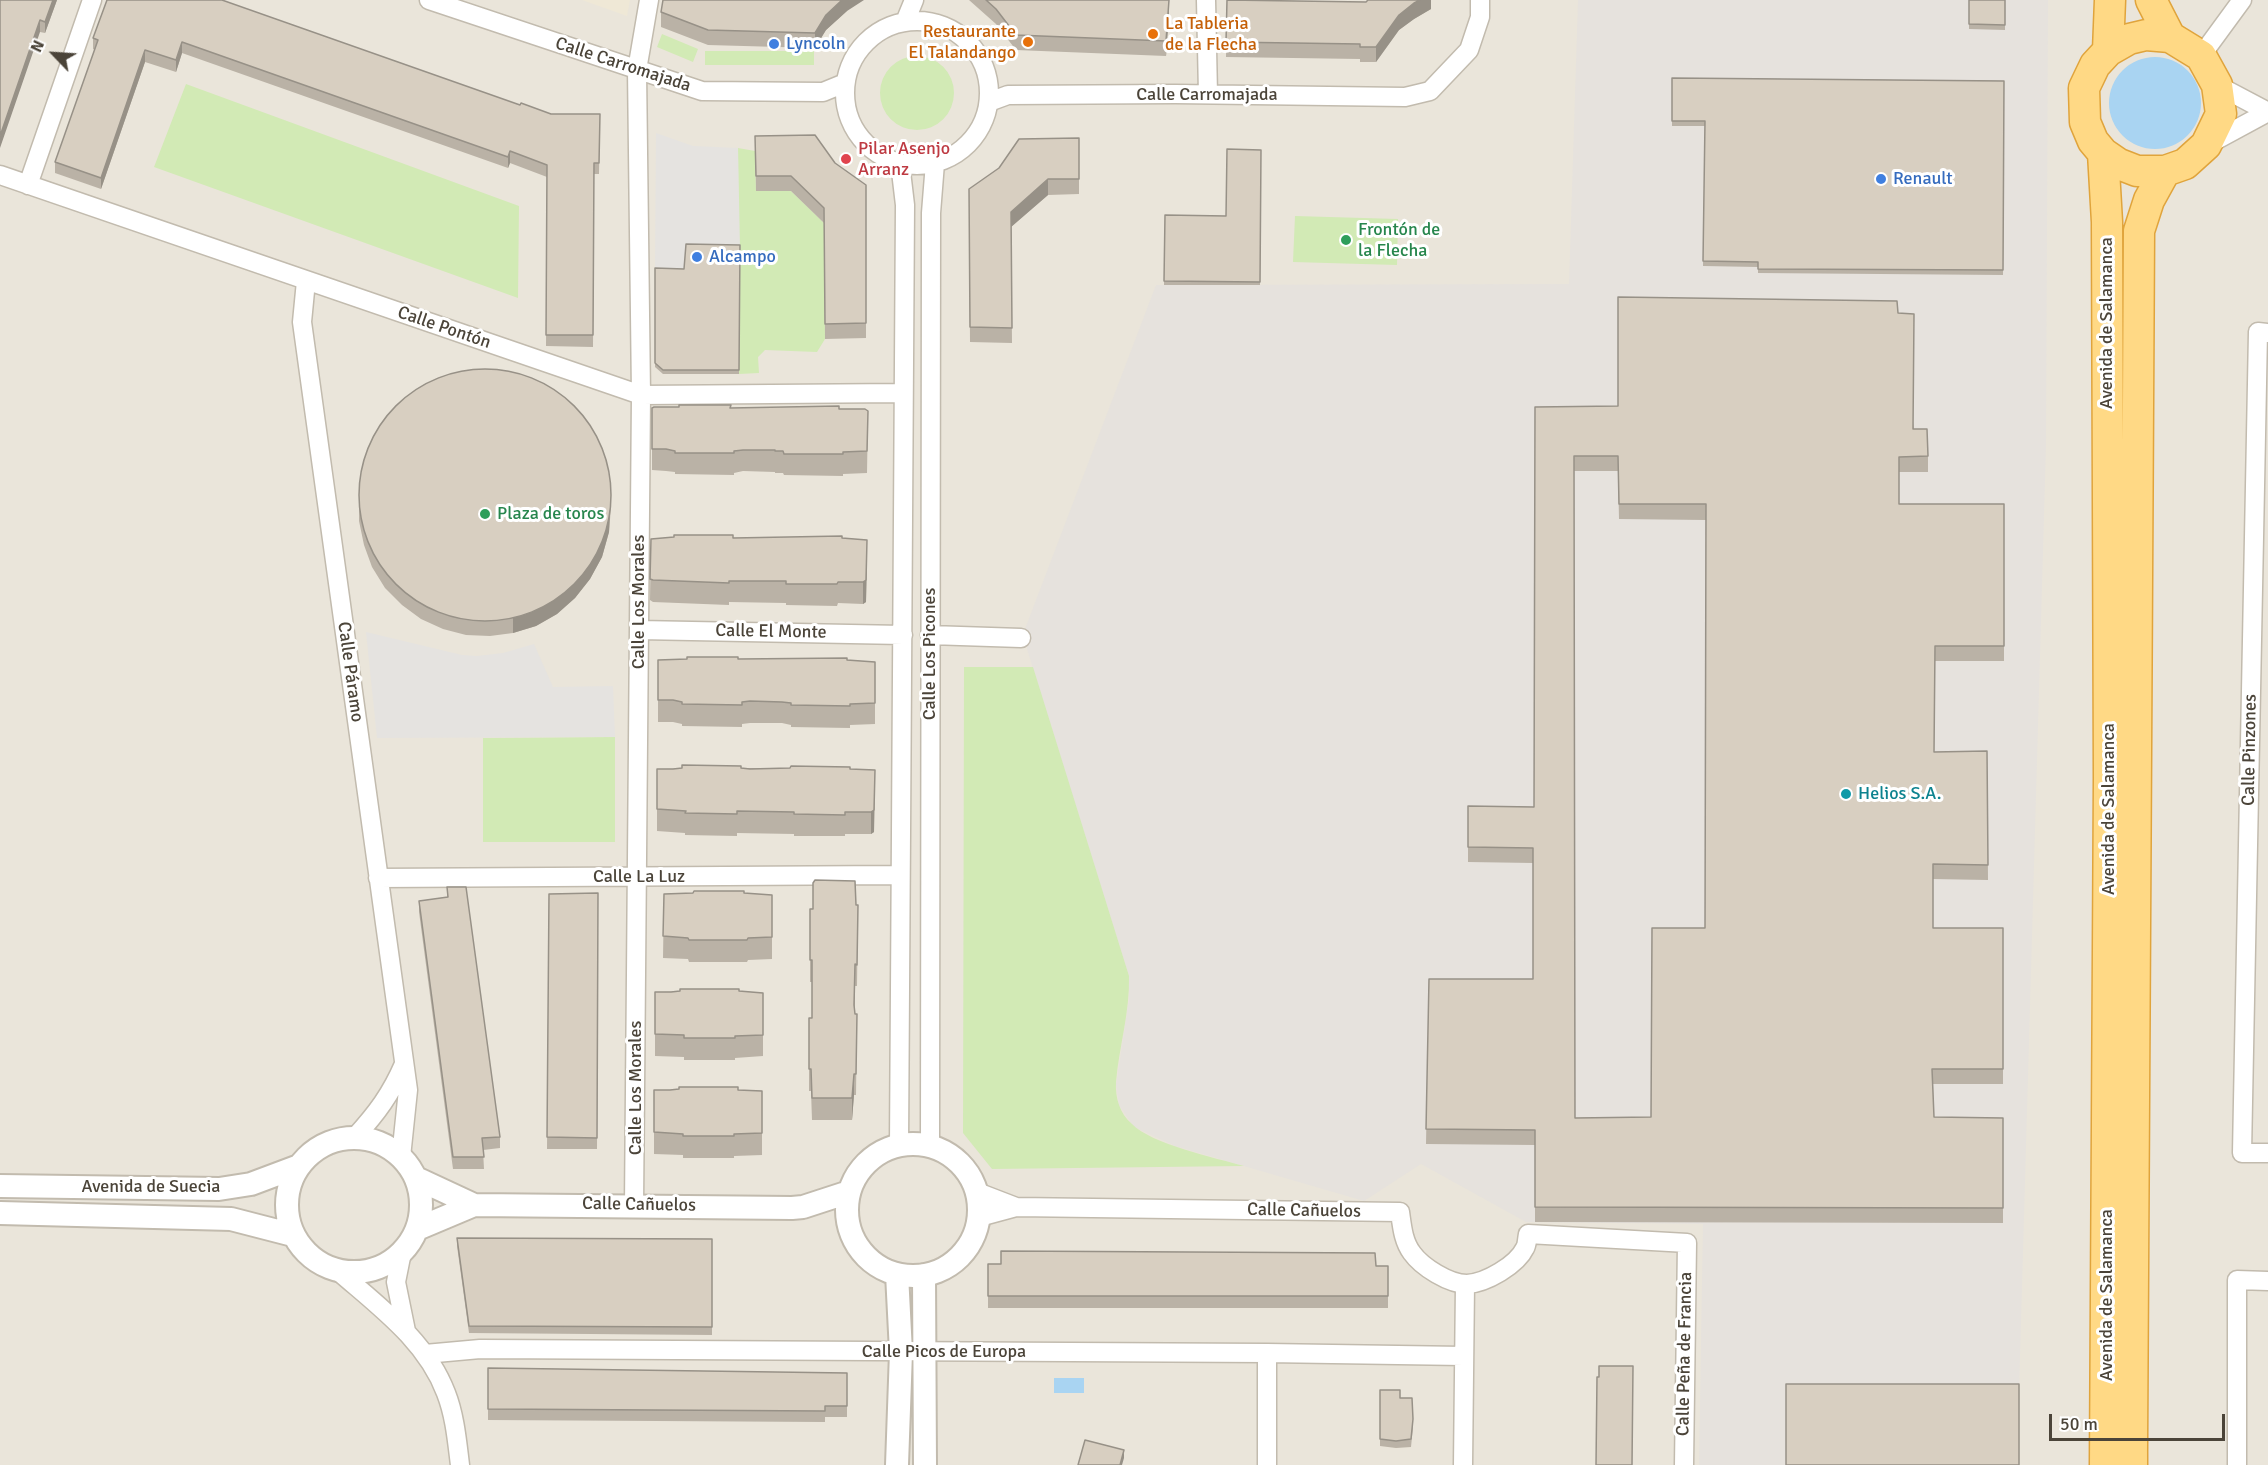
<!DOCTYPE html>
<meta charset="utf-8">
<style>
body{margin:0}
#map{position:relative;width:2268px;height:1465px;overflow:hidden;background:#f6f3ec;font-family:Signika,sans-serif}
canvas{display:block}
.north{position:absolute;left:24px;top:24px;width:60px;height:60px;-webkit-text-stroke:4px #fff;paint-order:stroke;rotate:295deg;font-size:16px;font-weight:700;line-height:24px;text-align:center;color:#4b4439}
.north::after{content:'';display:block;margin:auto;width:21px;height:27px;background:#4b4439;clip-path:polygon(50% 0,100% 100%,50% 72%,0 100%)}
.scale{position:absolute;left:2049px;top:1414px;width:176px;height:27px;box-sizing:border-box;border:3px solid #4b4439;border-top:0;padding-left:8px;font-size:18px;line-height:21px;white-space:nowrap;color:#4b4439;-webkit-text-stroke:4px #fff;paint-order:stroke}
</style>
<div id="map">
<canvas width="2268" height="1465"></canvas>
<div class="north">N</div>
<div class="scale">50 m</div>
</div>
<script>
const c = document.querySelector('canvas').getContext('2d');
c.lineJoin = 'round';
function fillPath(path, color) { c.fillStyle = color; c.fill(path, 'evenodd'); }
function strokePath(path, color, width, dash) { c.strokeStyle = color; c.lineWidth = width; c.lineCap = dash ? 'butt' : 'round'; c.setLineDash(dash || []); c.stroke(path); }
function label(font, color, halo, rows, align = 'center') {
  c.font = font + ' Signika,sans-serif'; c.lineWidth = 6; c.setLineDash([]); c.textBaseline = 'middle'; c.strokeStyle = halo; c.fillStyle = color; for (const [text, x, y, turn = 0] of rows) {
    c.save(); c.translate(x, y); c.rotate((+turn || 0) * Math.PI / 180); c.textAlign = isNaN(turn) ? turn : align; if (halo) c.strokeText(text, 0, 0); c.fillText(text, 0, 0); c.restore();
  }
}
const residential = new Path2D(`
 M 0,0 L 2268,0 L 2268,1465 L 0,1465 Z`);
const industrial = new Path2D(`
 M 1578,0 L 2048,0 L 2046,445 L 2019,1391 L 1786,1465 L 1699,1465 L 1703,1224 L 1526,1222 L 1421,1164 L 1364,1201 L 1175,1146 L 1134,1127 L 1119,1105 L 1116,1085 L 1129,999 L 1129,976 L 1027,649 L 1025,629 L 1156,285 L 1569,284 Z`);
const education = new Path2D(`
 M 582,0 L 630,0 L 627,16 Z`);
const green = new Path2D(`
 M 662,34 L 698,49 L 693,62 L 657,47 Z
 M 705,51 L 814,51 L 814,65 L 705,65 Z
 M880 93a37 37 0 1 1 74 0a37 37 0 1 1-74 0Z
 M 186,84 L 519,206 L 518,298 L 154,167 Z
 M 738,148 L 755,151 L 756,191 L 791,191 L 824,223 L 825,339 L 817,352 L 765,350 L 758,357 L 759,373 L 739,374 Z
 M 1295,216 L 1398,219 L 1397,265 L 1293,262 Z
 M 964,667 L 1033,667 L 1129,976 C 1130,1012 1119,1047 1116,1082 C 1115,1098 1120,1114 1132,1124 C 1151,1144 1216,1158 1244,1166 L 992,1169 L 963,1133 Z
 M 615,737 L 615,842 L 483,842 L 483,738 Z`);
const parking = new Path2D(`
 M 656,133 L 693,146 L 738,148 L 740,248 L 684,273 L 655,272 Z
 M 366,632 L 462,655 L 477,656 L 503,653 L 534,644 L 553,687 L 613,686 L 615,737 L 377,738 Z`);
const water = new Path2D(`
 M2109 103a46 46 0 1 1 92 0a46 46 0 1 1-92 0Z
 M 1054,1378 L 1084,1378 L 1084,1393 L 1054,1393 Z`);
const minor = new Path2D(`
 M 429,0 L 702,91 L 823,92 L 845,83
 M 1206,0 L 1208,94
 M845 93a72 72 0 1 1 144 0a72 72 0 1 1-144 0Z
 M 905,22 L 914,0
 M 2201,56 L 2242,0
 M 2217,85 L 2268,112
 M 989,102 L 1008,95 L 1175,94 L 1405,97 L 1430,91 L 1469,50 L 1480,17 L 1480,0
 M 2207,145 L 2268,112
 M 0,175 L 641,395 L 903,393
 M 28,185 L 92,0
 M 306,281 L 302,322 L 408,1090 L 401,1157
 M 2268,333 L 2258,332 L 2242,1153 L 2268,1153
 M 639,630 L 903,635
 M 930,635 L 1021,638
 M 378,878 L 899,875
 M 355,1137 C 377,1113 391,1094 404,1064
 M 899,1145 L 905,205 L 900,163
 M 930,1146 L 931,213 L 935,163
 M 977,1192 L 1016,1207
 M 634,1205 L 641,395 L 637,70 L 649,0
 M 979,1217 L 1016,1207 L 1400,1212 C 1402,1226 1403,1241 1412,1253 C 1422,1267 1449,1284 1467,1284 C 1486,1283 1517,1265 1525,1248 C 1527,1245 1527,1239 1528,1234 L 1687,1243 L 1684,1465
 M 402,1252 L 396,1282 L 406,1331
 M 337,1270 C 378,1306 426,1340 446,1393 C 455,1416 457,1441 460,1465
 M 425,1354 L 480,1349 L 1267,1353 L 1463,1356
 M 1267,1465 L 1267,1353
 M 1463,1465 L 1465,1284
 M 2237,1465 L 2237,1280 L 2268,1281`);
const tertiary = new Path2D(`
 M287 1205a67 67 0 1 1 134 0a67 67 0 1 1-134 0Z
 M847 1210a66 66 0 1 1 132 0a66 66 0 1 1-132 0Z
 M 416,1178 L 474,1205
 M 0,1186 L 219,1189 L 251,1184 L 299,1166
 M 0,1213 L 231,1219 L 293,1235
 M 417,1229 L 474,1205 L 792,1208 L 803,1207 L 849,1192
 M 897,1274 L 901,1352 L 897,1465
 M 924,1275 L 925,1465`);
const trunk = new Path2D(`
 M 2151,0 L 2170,37
 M 2146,35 L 2170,37 L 2201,56 L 2217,85 L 2221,114 L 2206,145 L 2185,164 L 2165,171 L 2137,171 L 2119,164 L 2103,153 L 2093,141 L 2085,122 L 2084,88 L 2095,65 L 2108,51 L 2129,39 Z
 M 2108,51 L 2110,0
 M 2103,153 L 2107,222 L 2109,778 L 2105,1465
 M 2132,1465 C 2131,1054 2136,643 2139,231 L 2149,200 L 2165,171`);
const wall = new Path2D(`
 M 0,0 L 57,0 L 45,33 L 40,32 Z
 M 107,0 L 520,105 L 551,114 L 600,114 L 599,174 L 594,174 L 593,347 L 546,346 L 547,177 L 510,163 L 508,168 L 182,53 L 176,72 L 145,62 L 101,189 L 55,173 L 55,162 L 95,50 L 93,49 L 93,38 Z
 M 969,0 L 1169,0 L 1166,56 L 1016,50 L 996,24 Z
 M 1227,0 L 1366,2 L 1368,0 L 1431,0 L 1431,9 L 1414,19 L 1399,30 L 1376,62 L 1360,62 L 1360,59 L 1226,57 Z
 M 1969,0 L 2005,0 L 2005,30 L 1969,29 Z
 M 847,11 L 826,30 L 815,48 L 708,45 L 661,27 L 661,12 Z
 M 1672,78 L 2004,81 L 2003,275 L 1758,273 L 1758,267 L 1703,266 L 1705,126 L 1672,126 Z
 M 755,136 L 835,163 L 866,185 L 866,338 L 825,339 L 824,223 L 791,191 L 756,191 Z
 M 1079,138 L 1079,194 L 1048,195 L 1011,227 L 1012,343 L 970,342 L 969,189 Z
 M 1261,150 L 1260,285 L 1164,285 L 1165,215 L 1226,216 Z
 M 740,245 L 739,374 L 663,374 L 655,367 L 655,268 L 684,269 Z
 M 1898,313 L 1914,429 L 1928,456 L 1928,472 L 1899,472 L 1899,504 L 2004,504 L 2004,661 L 1935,661 L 1934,752 L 1987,751 L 1988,880 L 1933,879 L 1933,928 L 2003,928 L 2003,1084 L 1933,1084 L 1934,1117 L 2003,1118 L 2003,1223 L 1535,1222 L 1535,1145 L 1426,1144 L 1429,979 L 1533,979 L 1533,863 L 1468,862 L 1468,806 L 1534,807 L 1535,407 L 1618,406 ZM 1574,471 L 1618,471 L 1619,519 L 1706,520 L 1705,928 L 1651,1117 L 1575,1118 Z
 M 652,408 L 731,408 L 839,409 L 868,411 L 867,473 L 843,474 L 843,476 L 784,475 L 783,473 L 775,473 L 775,472 L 743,471 L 734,473 L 734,475 L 675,474 L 675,472 L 666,471 L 652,470 Z
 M 359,482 L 611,507 L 609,532 L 602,557 L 590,579 L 575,598 L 557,614 L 536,626 L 513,633 L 490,636 L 466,635 L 443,629 L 421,619 L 402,605 L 385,588 L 372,567 L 364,545 L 359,521 Z
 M 733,538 L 842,538 L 867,540 L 866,602 L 863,604 L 838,603 L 837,606 L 786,605 L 786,603 L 729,602 L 729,605 L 653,602 L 650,600 L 651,539 Z
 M 738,659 L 847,660 L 875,662 L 875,724 L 850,725 L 850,728 L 791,727 L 791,725 L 782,723 L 750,723 L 742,724 L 742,727 L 682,726 L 682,724 L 673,722 L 658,722 L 658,660 Z
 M 741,768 L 850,769 L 875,770 L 874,832 L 871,834 L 845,834 L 845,836 L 794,836 L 794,834 L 737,833 L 737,836 L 685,835 L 685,833 L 657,831 L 657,769 Z
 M 447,887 L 500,1137 L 500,1148 L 483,1150 L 484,1169 L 453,1169 L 419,912 L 419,901 L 447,897 Z
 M 598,893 L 597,1149 L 547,1149 L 549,894 Z
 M 744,893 L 772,895 L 772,959 L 748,960 L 747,962 L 689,962 L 688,959 L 663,958 L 664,894 Z
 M 858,905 L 857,986 L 855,986 L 855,1014 L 857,1014 L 856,1095 L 854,1095 L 852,1120 L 812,1120 L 811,1091 L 809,1091 L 809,1069 L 812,1018 L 812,982 L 810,982 L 810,909 Z
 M 739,991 L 763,993 L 763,1056 L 735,1058 L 735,1060 L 684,1060 L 684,1057 L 655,1056 L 655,992 Z
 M 654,1090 L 738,1090 L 762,1091 L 762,1155 L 734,1156 L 734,1158 L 683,1158 L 683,1155 L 654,1154 Z
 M 457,1238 L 712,1239 L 712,1335 L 469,1333 L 457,1246 Z
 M 988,1264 L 1388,1266 L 1388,1308 L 988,1308 Z
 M 488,1368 L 847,1373 L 847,1417 L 825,1417 L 825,1422 L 488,1420 Z
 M 1380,1390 L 1413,1427 L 1411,1447 L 1396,1448 L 1380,1446 Z`);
const shadedWall = new Path2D(`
 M 53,0 L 57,0 L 45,33 L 45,22 Z
 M 842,0 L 864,0 L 847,11 L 826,30 L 815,48 L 815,33 L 826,15 Z
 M 1169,0 L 1169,14 L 1166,56 L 1166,41 Z
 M 1420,0 L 1431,0 L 1431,9 L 1414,19 L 1399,30 L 1376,62 L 1376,47 L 1399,15 L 1414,3 Z
 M 40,20 L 40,32 L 0,148 L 0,136 Z
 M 182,42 L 182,53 L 176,72 L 176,60 Z
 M 145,50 L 145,62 L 101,189 L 101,178 Z
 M 510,151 L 510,163 L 508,168 L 508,157 Z
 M 1048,179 L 1048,195 L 1011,227 L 1011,212 Z
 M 611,492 L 609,532 L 602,557 L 590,579 L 575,598 L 557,614 L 536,626 L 513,633 L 513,618 Z
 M 867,561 L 866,602 L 863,604 L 863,582 Z
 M 875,770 L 874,832 L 871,834 L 871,812 Z
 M 854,1074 L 854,1095 L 852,1120 L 852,1098 Z
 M 1124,1450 L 1124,1458 L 1122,1465 L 1120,1465 Z`);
const building = new Path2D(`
 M 0,0 L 53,0 L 45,22 L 40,20 L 0,136 Z
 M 107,0 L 222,0 L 520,105 L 521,103 L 551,114 L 600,114 L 599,163 L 594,163 L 593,335 L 546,335 L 547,165 L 510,151 L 508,157 L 182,42 L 176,60 L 145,50 L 101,178 L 55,162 L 98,40 L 93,38 Z
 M 663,0 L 842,0 L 826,15 L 815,33 L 708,30 L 661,12 Z
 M 986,0 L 1169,0 L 1166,41 L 1016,35 L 996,9 Z
 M 1227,0 L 1366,2 L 1368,0 L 1420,0 L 1414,3 L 1399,15 L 1376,47 L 1360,47 L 1360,44 L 1226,42 Z
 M 1969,0 L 2005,0 L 2005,25 L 1969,24 Z
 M 1672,78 L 2004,81 L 2003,270 L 1758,269 L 1758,262 L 1703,261 L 1705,121 L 1672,121 Z
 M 815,135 L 835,163 L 866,185 L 866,323 L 825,324 L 824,208 L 791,176 L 756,176 L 755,136 Z
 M 1079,138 L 1079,179 L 1048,179 L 1011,212 L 1012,328 L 970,327 L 969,189 L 999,168 L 1019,139 Z
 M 1227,149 L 1261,150 L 1260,282 L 1164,281 L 1165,215 L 1226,216 Z
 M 686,244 L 740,245 L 739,370 L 663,370 L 655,363 L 655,268 L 684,269 Z
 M 1618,297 L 1897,301 L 1898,313 L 1914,314 L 1913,429 L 1927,429 L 1928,456 L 1899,457 L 1899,504 L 2004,504 L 2004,646 L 1935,646 L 1934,752 L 1987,751 L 1988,865 L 1933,864 L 1933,928 L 2003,928 L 2003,1069 L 1932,1069 L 1934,1117 L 2003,1118 L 2003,1208 L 1535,1207 L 1535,1130 L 1426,1129 L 1429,979 L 1533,979 L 1533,848 L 1468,847 L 1468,806 L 1534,807 L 1535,407 L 1618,406 ZM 1574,456 L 1618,456 L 1619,504 L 1706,504 L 1705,928 L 1652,928 L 1651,1117 L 1575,1118 Z
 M359 495a126 126 0 1 1 252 0a126 126 0 1 1-252 0Z
 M 679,405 L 731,405 L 730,408 L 839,406 L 839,409 L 865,409 L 868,411 L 867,451 L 843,452 L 843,454 L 784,454 L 783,451 L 775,451 L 775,450 L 743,450 L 734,451 L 734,453 L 675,453 L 675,451 L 666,449 L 652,449 L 652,408 L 654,407 L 679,407 Z
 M 674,535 L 733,535 L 733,538 L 842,536 L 842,538 L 867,540 L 866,580 L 863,582 L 838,582 L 837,584 L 786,584 L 786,581 L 729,581 L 729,583 L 653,580 L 650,579 L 651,539 L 674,537 Z
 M 687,657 L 738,657 L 738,659 L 847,658 L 847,660 L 875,662 L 875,703 L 850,704 L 850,706 L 791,705 L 791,703 L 782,702 L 750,701 L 742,702 L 742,705 L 682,704 L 682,702 L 673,700 L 658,700 L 658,660 L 687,659 Z
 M 682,765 L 741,766 L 741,768 L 750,769 L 790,768 L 791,766 L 850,767 L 850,769 L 875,770 L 874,810 L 871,812 L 845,812 L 845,815 L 794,814 L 794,812 L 737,811 L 737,814 L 685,813 L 686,811 L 657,809 L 657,769 L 673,769 L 682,768 Z
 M 815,880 L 855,881 L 856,905 L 858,905 L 857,965 L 855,964 L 854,1005 L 855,1014 L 857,1014 L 856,1074 L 854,1074 L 852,1098 L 812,1098 L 811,1069 L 809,1069 L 809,1018 L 812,1018 L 812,960 L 810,960 L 810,909 L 813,909 L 813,883 Z
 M 447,887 L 466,887 L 500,1137 L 482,1138 L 484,1157 L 453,1157 L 419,901 L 448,897 Z
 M 694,891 L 744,891 L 744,893 L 772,895 L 772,937 L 748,938 L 747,940 L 689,940 L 688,938 L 663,936 L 664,894 L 693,893 Z
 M 598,893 L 597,1138 L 547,1137 L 549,894 Z
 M 680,989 L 739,989 L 739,991 L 763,993 L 763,1035 L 735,1036 L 735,1038 L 684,1038 L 684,1035 L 655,1034 L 655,992 L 671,992 L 680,991 Z
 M 679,1087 L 738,1087 L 738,1090 L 762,1091 L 762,1133 L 734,1134 L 734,1136 L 683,1136 L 683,1134 L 654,1132 L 654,1090 L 670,1090 L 679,1089 Z
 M 457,1238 L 712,1239 L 712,1327 L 469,1326 Z
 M 1001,1251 L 1375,1253 L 1376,1266 L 1388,1266 L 1388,1296 L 988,1296 L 988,1264 L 1001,1264 Z
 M 1599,1366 L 1633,1366 L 1632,1465 L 1596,1465 L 1597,1377 L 1599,1377 Z
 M 488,1368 L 847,1373 L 847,1406 L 825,1406 L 825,1411 L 488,1409 Z
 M 1786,1384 L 2019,1384 L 2019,1465 L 1786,1465 Z
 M 1380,1390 L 1400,1390 L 1400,1398 L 1412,1398 L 1413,1419 L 1411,1439 L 1396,1441 L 1380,1439 Z
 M 1085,1440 L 1124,1450 L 1120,1465 L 1078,1465 Z`);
const markers = [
 [1153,34,6,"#e8710a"],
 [1028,42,6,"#e8710a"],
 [774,44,6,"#3f7fe0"],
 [846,159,6,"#e0444e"],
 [1881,179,6,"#3f7fe0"],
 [1346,240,6,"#2e9e5b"],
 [697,257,6,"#3f7fe0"],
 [485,514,6,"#2e9e5b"],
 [1846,794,6,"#0f9aa8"]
];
const foodNames = [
 ["La Tableria",1165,24],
 ["de la Flecha",1165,45],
 ["Restaurante",1016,32,"right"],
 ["El Talandango",1016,53,"right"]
];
const shopNames = [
 ["Lyncoln",786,44],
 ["Renault",1893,179],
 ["Alcampo",709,257]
];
const streetNames = [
 ["Calle Carromajada",623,65,18],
 ["Calle Carromajada",1207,95],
 ["Avenida de Salamanca",2107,323,-90],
 ["Calle Pontón",444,328,19],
 ["Calle Los Morales",639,602,-90],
 ["Calle El Monte",771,632,1],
 ["Calle Los Picones",930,654,-90],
 ["Calle Páramo",350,672,82],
 ["Calle Pinzones",2250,750,-89],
 ["Avenida de Salamanca",2109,809,-90],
 ["Calle La Luz",639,877],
 ["Calle Los Morales",636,1088,-90],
 ["Avenida de Suecia",151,1187],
 ["Calle Cañuelos",639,1205,1],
 ["Calle Cañuelos",1304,1211,1],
 ["Avenida de Salamanca",2107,1295,-90],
 ["Calle Picos de Europa",944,1352],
 ["Calle Peña de Francia",1685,1354,-89]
];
const healthNames = [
 ["Pilar Asenjo",858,149],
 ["Arranz",858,170]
];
const leisureNames = [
 ["Frontón de",1358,230],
 ["la Flecha",1358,251],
 ["Plaza de toros",497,514]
];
const cultureNames = [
 ["Helios S.A.",1858,794]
];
fillPath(residential, '#eae5da');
fillPath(industrial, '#e6e2dd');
fillPath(education, '#efe8d6');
fillPath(green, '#d2eab5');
fillPath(parking, '#e5e3e0');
fillPath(water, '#a9d4f2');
strokePath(minor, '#c2bbae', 21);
strokePath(tertiary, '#c2bbae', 26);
strokePath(trunk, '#e0a43c', 33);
strokePath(minor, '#fff', 18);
strokePath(tertiary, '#fff', 22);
strokePath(trunk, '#ffd985', 30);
fillPath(wall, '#bab2a6');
fillPath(shadedWall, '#979187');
fillPath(building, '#d8cfc1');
strokePath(building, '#979187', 1.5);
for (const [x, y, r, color] of markers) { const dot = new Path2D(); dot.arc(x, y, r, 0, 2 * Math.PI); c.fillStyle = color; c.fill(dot); strokePath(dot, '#fff', 2); }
label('18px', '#c56008', '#fff', foodNames, 'left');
label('18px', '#366cbe', '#fff', shopNames, 'left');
label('18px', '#4b4439', '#fff', streetNames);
label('18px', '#be3a42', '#fff', healthNames, 'left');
label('18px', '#27864d', '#fff', leisureNames, 'left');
label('18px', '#0d838f', '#fff', cultureNames, 'left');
</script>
